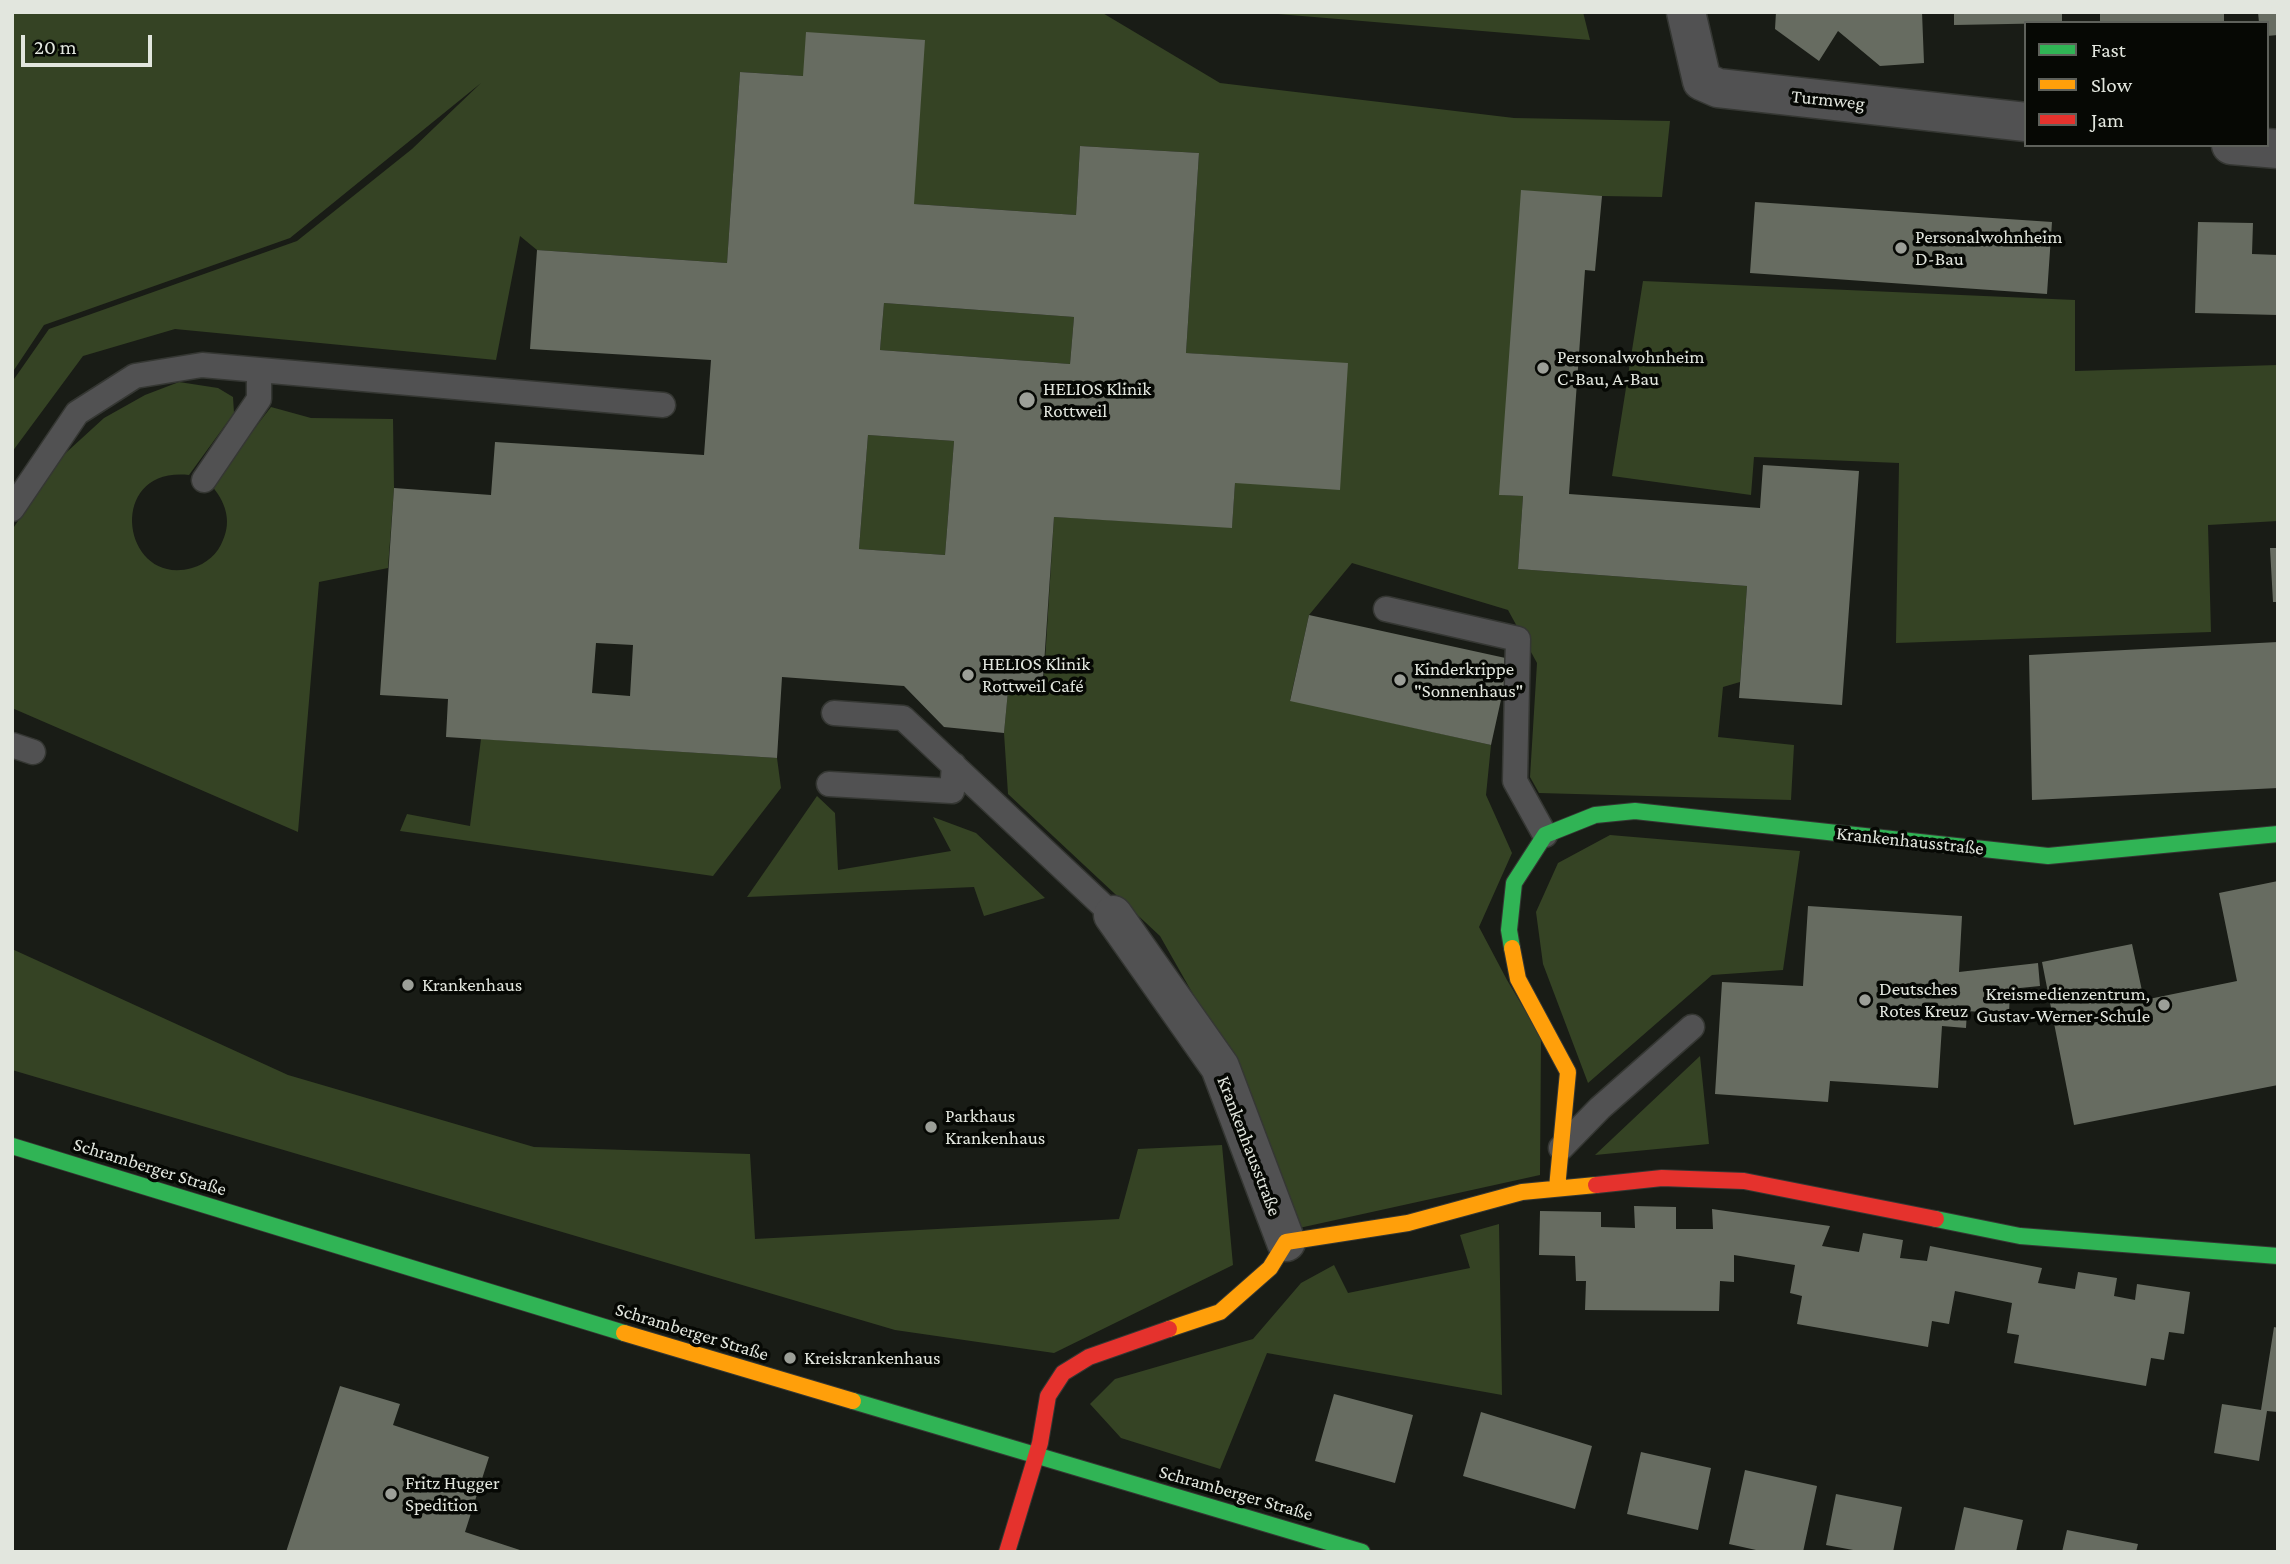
<!DOCTYPE html>
<meta charset="utf-8">
<style>
body{margin:0}
#map{position:relative;width:2290px;height:1564px;overflow:hidden;background:#191c16;font-family:"Crimson Pro",serif}
canvas{display:block}
.frame{position:absolute;inset:0;border:14px solid #e2e6de;pointer-events:none}
.legend{position:absolute;left:2024px;top:21px;width:245px;height:126px;box-sizing:border-box;background:#060804;border:2px solid #5e615b;margin:0;padding:9px 12px;list-style:none;font-size:21px;color:#e2e6de}
.legend li{display:flex;align-items:center;gap:14px;height:35px}
.legend b{width:35px;border:2px solid #5e615b}
.scale{position:absolute;left:21px;top:35px;width:131px;height:32px;box-sizing:border-box;border:4px solid #e2e6de;border-top:0;padding-left:9px;font-size:21px;line-height:24px;white-space:nowrap;color:#e2e6de;-webkit-text-stroke:5px #060804;paint-order:stroke}
</style>
<div id="map">
<canvas width="2290" height="1564"></canvas>
<div class="frame"></div>
<ul class="legend">
<li><b style="height:9px;background:#30b455"></b>Fast</li>
<li><b style="height:9px;background:#ff9f0a"></b>Slow</li>
<li><b style="height:9px;background:#e5322d"></b>Jam</li>
</ul>
<div class="scale">20 m</div>
</div>
<script>
const c = document.querySelector('canvas').getContext('2d');
c.lineJoin = 'round';
function fillPath(path, color) { c.fillStyle = color; c.fill(path, 'evenodd'); }
function strokePath(path, color, width, dash) { c.strokeStyle = color; c.lineWidth = width; c.lineCap = dash ? 'butt' : 'round'; c.setLineDash(dash || []); c.stroke(path); }
function label(font, color, halo, rows, align = 'center') {
  c.font = font + ' "Crimson Pro",serif'; c.lineWidth = 7; c.setLineDash([]); c.textBaseline = 'middle'; c.strokeStyle = halo; c.fillStyle = color; for (const [text, x, y, turn = 0] of rows) {
    c.save(); c.translate(x, y); c.rotate((+turn || 0) * Math.PI / 180); c.textAlign = isNaN(turn) ? turn : align; if (halo) c.strokeText(text, 0, 0); c.fillText(text, 0, 0); c.restore();
  }
}
const green = new Path2D(`
 M 12,12 L 1101,12 L 1220,83 L 1514,118 L 1670,121 L 1662,197 L 1602,196 L 1500,495 L 1523,496 L 1518,569 L 1747,586 L 1740,682 L 1723,687 L 1718,737 L 1794,745 L 1791,800 L 1539,793 L 1530,777 L 1537,663 L 1508,610 L 1352,563 L 1309,615 L 1290,700 L 1491,745 L 1486,795 L 1512,853 L 1479,927 L 1507,980 L 1541,1037 L 1540,1175 L 1290,1230 L 1226,1052 L 1160,936 L 1008,794 L 1004,733 L 1008,691 L 1043,693 L 1054,517 L 1232,527 L 1235,483 L 1348,364 L 1186,353 L 1199,153 L 1080,146 L 1076,215 L 914,204 L 803,76 L 740,72 L 727,263 L 537,250 L 520,236 L 496,360 L 175,329 L 83,356 L 12,452 L 12,382 L 49,329 L 297,241 L 412,149 L 481,83 L 290,238 L 44,325 L 12,373 Z
 M 1274,12 L 1583,12 L 1590,40 L 1278,14 Z
 M 1643,281 L 2075,300 L 2075,371 L 2278,365 L 2278,521 L 2208,525 L 2211,632 L 1896,643 L 1899,463 L 1754,457 L 1751,495 L 1612,476 Z
 M 884,303 L 1074,317 L 1070,364 L 880,350 Z
 M 179,382 L 218,388 L 233,397 L 234,413 L 189,475 C 104,466 122,588 192,568 C 206,564 218,554 223,540 C 232,520 225,501 211,485 L 271,407 L 311,418 L 393,419 L 394,488 L 388,568 L 319,582 L 298,832 L 12,708 L 12,530 L 58,460 L 104,418 L 145,395 Z
 M 868,435 L 954,441 L 945,555 L 859,549 Z
 M 481,739 L 777,758 L 781,788 L 713,876 L 400,831 L 407,814 L 470,826 Z
 M 817,796 L 835,813 L 838,870 L 951,851 L 933,817 L 976,833 L 1045,898 L 984,916 L 974,887 L 747,897 Z
 M 1610,835 L 1800,851 L 1783,970 L 1712,975 L 1588,1083 L 1543,964 L 1536,912 L 1558,863 Z
 M 12,949 L 288,1075 L 534,1147 L 750,1154 L 755,1239 L 1119,1219 L 1138,1149 L 1222,1145 L 1233,1265 L 1054,1353 L 895,1330 L 12,1070 Z
 M 1700,1056 L 1709,1144 L 1595,1155 Z
 M 1499,1224 L 1502,1395 L 1267,1353 L 1220,1469 L 1121,1438 L 1090,1404 L 1115,1379 L 1253,1339 L 1301,1283 L 1334,1265 L 1348,1293 L 1470,1268 L 1460,1235 Z`);
const building = new Path2D(`
 M 1776,12 L 1922,12 L 1924,63 L 1880,66 L 1838,31 L 1819,61 L 1775,29 Z
 M 1954,12 L 2062,12 L 2062,23 L 1954,25 Z
 M 2100,12 L 2224,12 L 2224,23 L 2100,23 Z
 M 2258,12 L 2278,12 L 2278,35 L 2267,36 L 2267,23 L 2259,23 Z
 M 806,32 L 925,40 L 914,204 L 1076,215 L 1080,146 L 1199,153 L 1186,353 L 1348,363 L 1340,490 L 1235,483 L 1232,528 L 1054,517 L 1042,694 L 1008,691 L 1004,733 L 944,727 L 904,686 L 782,677 L 777,758 L 446,737 L 448,699 L 380,695 L 394,488 L 491,495 L 495,442 L 704,455 L 711,360 L 530,349 L 537,250 L 727,263 L 740,72 L 803,76 ZM 884,303 L 1074,317 L 1070,364 L 880,350 ZM 868,435 L 954,441 L 945,555 L 859,549 ZM 596,643 L 633,645 L 630,696 L 592,693 Z
 M 1521,190 L 1602,196 L 1595,271 L 1585,270 L 1569,494 L 1760,508 L 1763,465 L 1859,471 L 1842,705 L 1739,698 L 1747,586 L 1518,569 L 1523,496 L 1499,495 Z
 M 1755,202 L 2052,222 L 2047,294 L 1750,273 Z
 M 2198,222 L 2253,223 L 2252,254 L 2278,255 L 2278,315 L 2195,313 Z
 M 2270,548 L 2278,548 L 2278,602 L 2273,602 Z
 M 1309,615 L 1510,659 L 1491,745 L 1290,701 Z
 M 2278,642 L 2278,788 L 2032,800 L 2029,655 Z
 M 2278,881 L 2278,1085 L 2074,1125 L 2042,962 L 2132,944 L 2144,1000 L 2237,981 L 2219,893 Z
 M 1808,906 L 1962,916 L 1959,972 L 2038,963 L 2040,986 L 2010,989 L 2009,1014 L 1967,1011 L 1966,1028 L 1942,1026 L 1938,1088 L 1830,1081 L 1828,1102 L 1715,1094 L 1722,982 L 1803,986 Z
 M 1634,1206 L 1676,1207 L 1676,1229 L 1713,1229 L 1712,1209 L 1830,1226 L 1822,1246 L 1859,1252 L 1863,1233 L 1903,1240 L 1900,1258 L 1927,1261 L 1930,1246 L 2042,1268 L 2038,1283 L 2075,1289 L 2078,1272 L 2117,1278 L 2114,1296 L 2135,1300 L 2137,1284 L 2190,1292 L 2184,1334 L 2169,1332 L 2164,1360 L 2151,1358 L 2146,1386 L 2014,1363 L 2019,1335 L 2007,1333 L 2012,1303 L 1955,1291 L 1949,1324 L 1932,1321 L 1928,1347 L 1797,1324 L 1802,1296 L 1790,1293 L 1795,1265 L 1734,1255 L 1734,1282 L 1720,1281 L 1719,1311 L 1585,1310 L 1586,1281 L 1576,1281 L 1575,1256 L 1539,1255 L 1540,1211 L 1601,1212 L 1601,1227 L 1635,1228 Z
 M 2274,1327 L 2278,1328 L 2278,1412 L 2267,1411 L 2259,1461 L 2214,1453 L 2222,1404 L 2261,1410 Z
 M 340,1386 L 400,1404 L 393,1425 L 489,1457 L 465,1532 L 526,1552 L 286,1552 Z
 M 1334,1394 L 1413,1415 L 1395,1483 L 1315,1461 Z
 M 1481,1412 L 1592,1446 L 1575,1509 L 1463,1476 Z
 M 1641,1452 L 1711,1468 L 1698,1530 L 1627,1514 Z
 M 1745,1470 L 1817,1486 L 1803,1552 L 1765,1552 L 1729,1544 Z
 M 1836,1494 L 1902,1507 L 1893,1552 L 1864,1552 L 1826,1545 Z
 M 1964,1507 L 2023,1520 L 2016,1552 L 1954,1552 Z
 M 2067,1530 L 2138,1544 L 2136,1552 L 2062,1552 Z`);
const lane = new Path2D(`
 M 204,480 L 259,399 L 259,370
 M 12,509 L 77,413 L 135,376 L 202,365 L 663,405
 M 1386,609 L 1518,639 L 1515,781 L 1545,835
 M 834,713 L 903,718 L 1113,915
 M 12,745 L 33,752
 M 829,784 L 952,791 L 954,765
 M 1561,1148 L 1600,1108 L 1692,1027`);
const street = new Path2D(`
 M 1686,12 L 1702,81 L 1718,88 L 2026,122
 M 2231,145 L 2278,149
 M 1113,915 L 1220,1067 L 1286,1242`);
const fast = new Path2D(`
 M 1512,948 L 1509,930 L 1514,883 L 1545,835 L 1595,815 L 1635,811 L 2048,856 L 2278,834
 M 12,1146 L 624,1333
 M 1936,1219 L 2020,1236 L 2278,1256
 M 853,1401 L 1362,1552`);
const slow = new Path2D(`
 M 1512,948 L 1518,979 L 1568,1072 L 1557,1188
 M 1169,1329 L 1220,1312 L 1270,1268 L 1286,1242 L 1408,1223 L 1522,1192 L 1596,1185
 M 624,1333 L 853,1401`);
const jam = new Path2D(`
 M 1596,1185 L 1662,1178 L 1744,1181 L 1936,1219
 M 1007,1552 L 1040,1443 L 1048,1396 L 1063,1373 L 1089,1357 L 1169,1329`);
const markers = [
 [1901,248,7,"#9c9f98"],
 [1543,368,7,"#9c9f98"],
 [1027,400,9,"#9c9f98"],
 [968,675,7,"#9c9f98"],
 [1400,680,7,"#9c9f98"],
 [408,985,7,"#9c9f98"],
 [1865,1000,7,"#9c9f98"],
 [2164,1005,7,"#9c9f98"],
 [931,1127,7,"#9c9f98"],
 [790,1358,7,"#9c9f98"],
 [391,1494,7,"#9c9f98"]
];
const streetNames = [
 ["Turmweg",1828,100,6],
 ["Krankenhausstraße",1910,841,6],
 ["Krankenhausstraße",1249,1146,69],
 ["Schramberger Straße",150,1167,17],
 ["Schramberger Straße",692,1332,17],
 ["Schramberger Straße",1236,1493,16]
];
const poiNames = [
 ["Personalwohnheim",1915,237],
 ["D-Bau",1915,259],
 ["Personalwohnheim",1557,357],
 ["C-Bau, A-Bau",1557,379],
 ["HELIOS Klinik",1043,389],
 ["Rottweil",1043,411],
 ["HELIOS Klinik",982,664],
 ["Rottweil Café",982,686],
 ["Kinderkrippe",1414,669],
 ["\"Sonnenhaus\"",1414,691],
 ["Krankenhaus",422,985],
 ["Deutsches",1879,989],
 ["Rotes Kreuz",1879,1011],
 ["Kreismedienzentrum,",2150,994,"right"],
 ["Gustav-Werner-Schule",2150,1016,"right"],
 ["Parkhaus",945,1116],
 ["Krankenhaus",945,1138],
 ["Kreiskrankenhaus",804,1358],
 ["Fritz Hugger",405,1483],
 ["Spedition",405,1505]
];
fillPath(green, '#354324');
fillPath(building, '#676c61');
strokePath(lane, '#353733', 27);
strokePath(street, '#353733', 41);
strokePath(fast, '#353733', 18);
strokePath(slow, '#353733', 18);
strokePath(jam, '#353733', 18);
strokePath(lane, '#515152', 24);
strokePath(street, '#515152', 38);
strokePath(fast, '#30b455', 16);
strokePath(slow, '#ff9f0a', 16);
strokePath(jam, '#e5322d', 16);
for (const [x, y, r, color] of markers) { const dot = new Path2D(); dot.arc(x, y, r, 0, 2 * Math.PI); c.fillStyle = color; c.fill(dot); strokePath(dot, '#060804', 2.5); }
label('19px', '#e2e6de', '#060804', streetNames);
label('19px', '#e2e6de', '#060804', poiNames, 'left');
</script>
